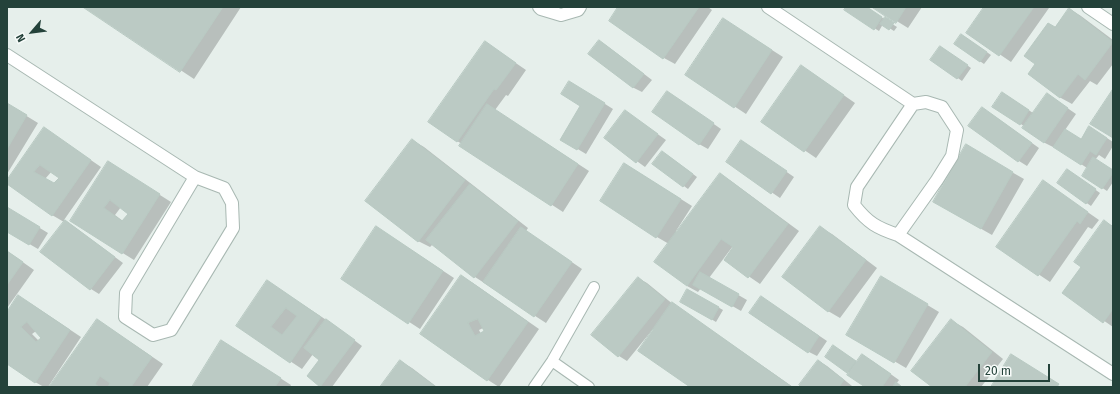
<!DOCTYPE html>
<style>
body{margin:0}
#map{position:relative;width:1120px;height:394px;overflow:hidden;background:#e6efeb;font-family:"Fira Sans",sans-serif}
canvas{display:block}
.frame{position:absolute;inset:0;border:8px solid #24423a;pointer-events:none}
.north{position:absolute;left:12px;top:12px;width:40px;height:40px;-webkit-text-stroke:3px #f7fbf9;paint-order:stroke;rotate:242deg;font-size:11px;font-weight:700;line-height:16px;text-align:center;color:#24423a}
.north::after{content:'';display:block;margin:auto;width:14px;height:18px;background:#24423a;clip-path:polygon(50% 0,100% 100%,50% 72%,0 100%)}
.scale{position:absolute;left:978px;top:364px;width:72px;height:18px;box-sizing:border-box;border:2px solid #24423a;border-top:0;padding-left:5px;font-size:12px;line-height:14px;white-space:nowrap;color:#24423a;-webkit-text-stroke:3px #f7fbf9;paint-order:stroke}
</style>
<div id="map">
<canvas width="1120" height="394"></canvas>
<div class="frame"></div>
<div class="north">N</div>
<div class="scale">20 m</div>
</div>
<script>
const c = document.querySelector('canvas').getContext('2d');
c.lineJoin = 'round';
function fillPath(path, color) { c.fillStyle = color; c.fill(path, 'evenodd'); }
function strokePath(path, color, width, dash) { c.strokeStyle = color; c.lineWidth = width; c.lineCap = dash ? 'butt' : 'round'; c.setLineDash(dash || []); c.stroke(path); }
const shadow = new Path2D(`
 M 85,7 L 166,7 L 170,9 L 171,7 L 241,7 L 194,79 Z
 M 620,7 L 708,7 L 712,10 L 675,64 L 664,58 Z
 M 847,7 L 865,7 L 897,27 L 894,31 L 883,24 L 879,31 L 845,10 Z
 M 874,7 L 922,7 L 908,28 Z
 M 985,7 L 1048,7 L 1049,8 L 1011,62 L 967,32 Z
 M 1070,9 L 1081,16 L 1113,40 L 1113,64 L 1097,85 L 1090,81 L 1072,104 L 1061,98 L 1029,74 L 1036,64 Z
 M 723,19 L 783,57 L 746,114 L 687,75 Z
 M 965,37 L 991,55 L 984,64 L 955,44 Z
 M 599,41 L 607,46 L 652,80 L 642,92 L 634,88 L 589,54 Z
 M 485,42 L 526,70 L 508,96 L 506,95 L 495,110 L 589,171 L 563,212 L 461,146 L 462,144 L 457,141 Z
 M 944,49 L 971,68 L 962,81 L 931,59 Z
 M 812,73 L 855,103 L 816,158 L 763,122 Z
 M 570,82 L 613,109 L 586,154 L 561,139 L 581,105 Z
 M 1047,94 L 1076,114 L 1065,130 L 1082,140 L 1098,132 L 1113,142 L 1113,146 L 1105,159 L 1099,155 L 1095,160 L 1113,171 L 1113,182 L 1107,191 L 1083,175 L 1087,168 L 1054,146 L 1053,147 L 1045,143 L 1024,128 L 1024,126 L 993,107 L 1006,95 L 1033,113 Z
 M 675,97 L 721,129 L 708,149 L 699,144 Z
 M 7,104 L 38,123 L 7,174 Z
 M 625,111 L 666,140 L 645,167 L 605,138 Z
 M 990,113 L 1039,148 L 1027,166 L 1019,161 Z
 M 44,128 L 101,167 L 64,220 L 73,226 L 123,263 L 99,294 L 91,289 L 42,252 L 64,222 L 52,215 L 7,183 ZM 52,171 L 61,177 L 54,184 L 45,179 Z
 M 412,140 L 424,147 L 528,228 L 526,231 L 582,269 L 546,323 L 475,277 L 433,244 L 430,247 L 418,241 Z
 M 749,146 L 794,177 L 780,198 L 727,162 Z
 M 966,146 L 1024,179 L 992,235 L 934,202 Z
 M 666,154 L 697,177 L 688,189 L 654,164 Z
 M 625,164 L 692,206 L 676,231 L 677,232 L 720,174 L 731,181 L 799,231 L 760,284 L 725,260 L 735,247 L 733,246 L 709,278 L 747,300 L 741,311 L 701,288 L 698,292 L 687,286 L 669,244 L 657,237 Z
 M 119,169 L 171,202 L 134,260 L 71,221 ZM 121,207 L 129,213 L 123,221 L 115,215 Z
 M 1068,170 L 1100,193 L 1091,206 L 1058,183 Z
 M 1043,181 L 1099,220 L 1092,229 L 1088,227 L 1050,282 L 998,247 Z
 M 7,208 L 48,233 L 38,249 L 7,231 Z
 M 1105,222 L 1113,226 L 1113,327 L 1064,293 L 1082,267 Z
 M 820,228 L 832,234 L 877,268 L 840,318 L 828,311 Z
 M 387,234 L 454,278 L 420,329 L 343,279 Z
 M 7,251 L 34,270 L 7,308 Z
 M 461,276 L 473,283 L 539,329 L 499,387 L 488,380 L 421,334 ZM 483,328 L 485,332 L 481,334 L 479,330 Z
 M 881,277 L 939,312 L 906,368 L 848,334 Z
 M 638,278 L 647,283 L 674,305 L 685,312 L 793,387 L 692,387 L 653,329 L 627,361 L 619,356 Z
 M 267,281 L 334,325 L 362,346 L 332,387 L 323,387 L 308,376 L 321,360 L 313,354 L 302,369 L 237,326 Z
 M 688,290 L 723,310 L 716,322 L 681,301 Z
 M 769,302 L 827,341 L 817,356 L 809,352 Z
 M 30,303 L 81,337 L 48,387 L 44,387 L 35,382 L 7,363 L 7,314 ZM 36,331 L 42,338 L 39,341 L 32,334 Z
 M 952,321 L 963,327 L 1003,359 L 981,387 L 933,387 Z
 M 108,327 L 163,364 L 147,387 L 51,387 Z
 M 233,348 L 291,385 L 290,387 L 193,387 Z
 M 838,349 L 857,362 L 871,360 L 899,380 L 896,384 L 902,387 L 866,387 L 850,373 L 826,357 Z
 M 400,361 L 412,368 L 437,387 L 381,387 Z
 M 819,361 L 827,366 L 852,386 L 851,387 L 802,387 Z`);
const building = new Path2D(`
 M 83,7 L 166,7 L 169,9 L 170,7 L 223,7 L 180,72 Z
 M 618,7 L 699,7 L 663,59 L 609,21 Z
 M 846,7 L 867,7 L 882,17 L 874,30 L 844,10 Z
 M 872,7 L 906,7 L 896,23 Z
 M 984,7 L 1034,7 L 999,56 L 966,33 Z
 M 1069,8 L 1113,42 L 1085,80 L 1078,74 L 1060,98 L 1028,74 L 1035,64 L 1024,56 L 1048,23 L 1055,27 Z
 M 885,17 L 894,23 L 889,30 L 880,24 Z
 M 723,18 L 772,50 L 734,108 L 685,75 Z
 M 961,34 L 987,52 L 980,62 L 954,44 Z
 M 599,40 L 644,74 L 633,88 L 588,54 Z
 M 485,41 L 516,63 L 496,90 L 494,89 L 457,142 L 428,122 Z
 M 940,46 L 968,65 L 957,79 L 930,60 Z
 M 801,65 L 844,95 L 804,152 L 761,122 Z
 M 569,81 L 605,103 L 577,150 L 560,140 L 580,106 L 561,94 Z
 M 1113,89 L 1113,138 L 1090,124 Z
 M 667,91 L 714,123 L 699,145 L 652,112 Z
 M 1002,92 L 1029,110 L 1020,125 L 992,107 Z
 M 1047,93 L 1068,108 L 1044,143 L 1022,128 Z
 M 7,103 L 27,115 L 7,149 Z
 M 487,104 L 578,164 L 551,206 L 459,146 Z
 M 982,107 L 1032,143 L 1018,162 L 968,126 Z
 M 625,110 L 658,134 L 636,163 L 604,138 Z
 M 1089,126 L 1107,138 L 1096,155 L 1090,151 L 1081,165 L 1053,147 L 1065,129 L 1081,139 Z
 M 44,127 L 91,160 L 52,216 L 7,184 L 7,180 ZM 40,165 L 59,178 L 54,183 L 34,172 Z
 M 412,139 L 465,180 L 418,242 L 365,201 Z
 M 741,140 L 787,171 L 771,194 L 726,162 Z
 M 966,144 L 1013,172 L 981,229 L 933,202 Z
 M 662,151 L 693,174 L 683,187 L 652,164 Z
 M 1093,157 L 1113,170 L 1113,173 L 1102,189 L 1082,176 Z
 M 108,161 L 160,194 L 122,254 L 70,221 ZM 110,200 L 128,214 L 122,221 L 104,208 Z
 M 624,163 L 681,199 L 656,238 L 600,201 Z
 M 1067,169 L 1096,189 L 1086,204 L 1057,183 Z
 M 720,173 L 788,224 L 748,278 L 724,260 L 733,247 L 721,239 L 687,286 L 654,262 Z
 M 1043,180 L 1088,212 L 1080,224 L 1077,221 L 1038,276 L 996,247 Z
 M 470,184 L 518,221 L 474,278 L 426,240 Z
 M 7,207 L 40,227 L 29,245 L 7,232 Z
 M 65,220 L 115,257 L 90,290 L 40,252 Z
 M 1104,220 L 1113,227 L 1113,309 L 1103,323 L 1062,293 L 1081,267 L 1074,262 Z
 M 376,226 L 443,271 L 408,324 L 341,279 Z
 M 820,226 L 866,260 L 828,312 L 782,277 Z
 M 521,227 L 572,262 L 534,317 L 483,282 Z
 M 7,251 L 23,262 L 7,285 Z
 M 700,272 L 739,294 L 732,307 L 693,285 Z
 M 461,275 L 528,322 L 487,381 L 420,334 ZM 478,319 L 484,331 L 475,336 L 468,323 Z
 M 881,276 L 928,304 L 894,363 L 846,335 Z
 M 638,277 L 665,299 L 618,357 L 591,335 Z
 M 267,280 L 321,317 L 290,363 L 236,326 ZM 286,308 L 297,316 L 282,335 L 271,327 Z
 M 687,289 L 719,307 L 712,320 L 680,302 Z
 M 18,295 L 70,330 L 35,383 L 7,364 L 7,312 ZM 27,322 L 41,338 L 36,342 L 21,327 Z
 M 761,296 L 819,336 L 808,353 L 749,313 Z
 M 672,302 L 792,387 L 690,387 L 638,351 Z
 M 97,319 L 152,357 L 131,387 L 108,387 L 110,383 L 100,376 L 95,384 L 99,387 L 49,387 Z
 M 326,319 L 355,340 L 320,387 L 307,376 L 319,360 L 304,348 Z
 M 951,319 L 992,352 L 965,387 L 932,387 L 911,371 Z
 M 221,340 L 281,378 L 275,387 L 192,387 Z
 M 833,345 L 856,361 L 847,373 L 825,357 Z
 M 862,354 L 891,374 L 882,387 L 865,387 L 847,375 Z
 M 1011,354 L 1059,384 L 1057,387 L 991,387 Z
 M 400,360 L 436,387 L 380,387 Z
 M 818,360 L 844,380 L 839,387 L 801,387 L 799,385 Z
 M 896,382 L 902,387 L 893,387 Z`);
const service = new Path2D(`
 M 552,361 L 589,387
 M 534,387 L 552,361 L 594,287`);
const minor = new Path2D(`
 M 539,7 L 541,9 L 561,15 L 578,10 L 580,7
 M 768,7 L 913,104 L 926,102 L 942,107 L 957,130 L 952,156 L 937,180 L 898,235
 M 1088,7 L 1113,24
 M 7,55 L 195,177 L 224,188 L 232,203 L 233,228 L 171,330 L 153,335 L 125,317 L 126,293 L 195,177
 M 913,104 L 857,187 L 854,205 C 868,223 877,228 898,235 L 1113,374`);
fillPath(shadow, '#0003');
fillPath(building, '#bbcac4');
strokePath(building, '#b8c9c2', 1);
strokePath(service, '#a8b8b2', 12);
strokePath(minor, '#a8b8b2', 14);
strokePath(service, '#fff', 10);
strokePath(minor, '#fff', 12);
</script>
